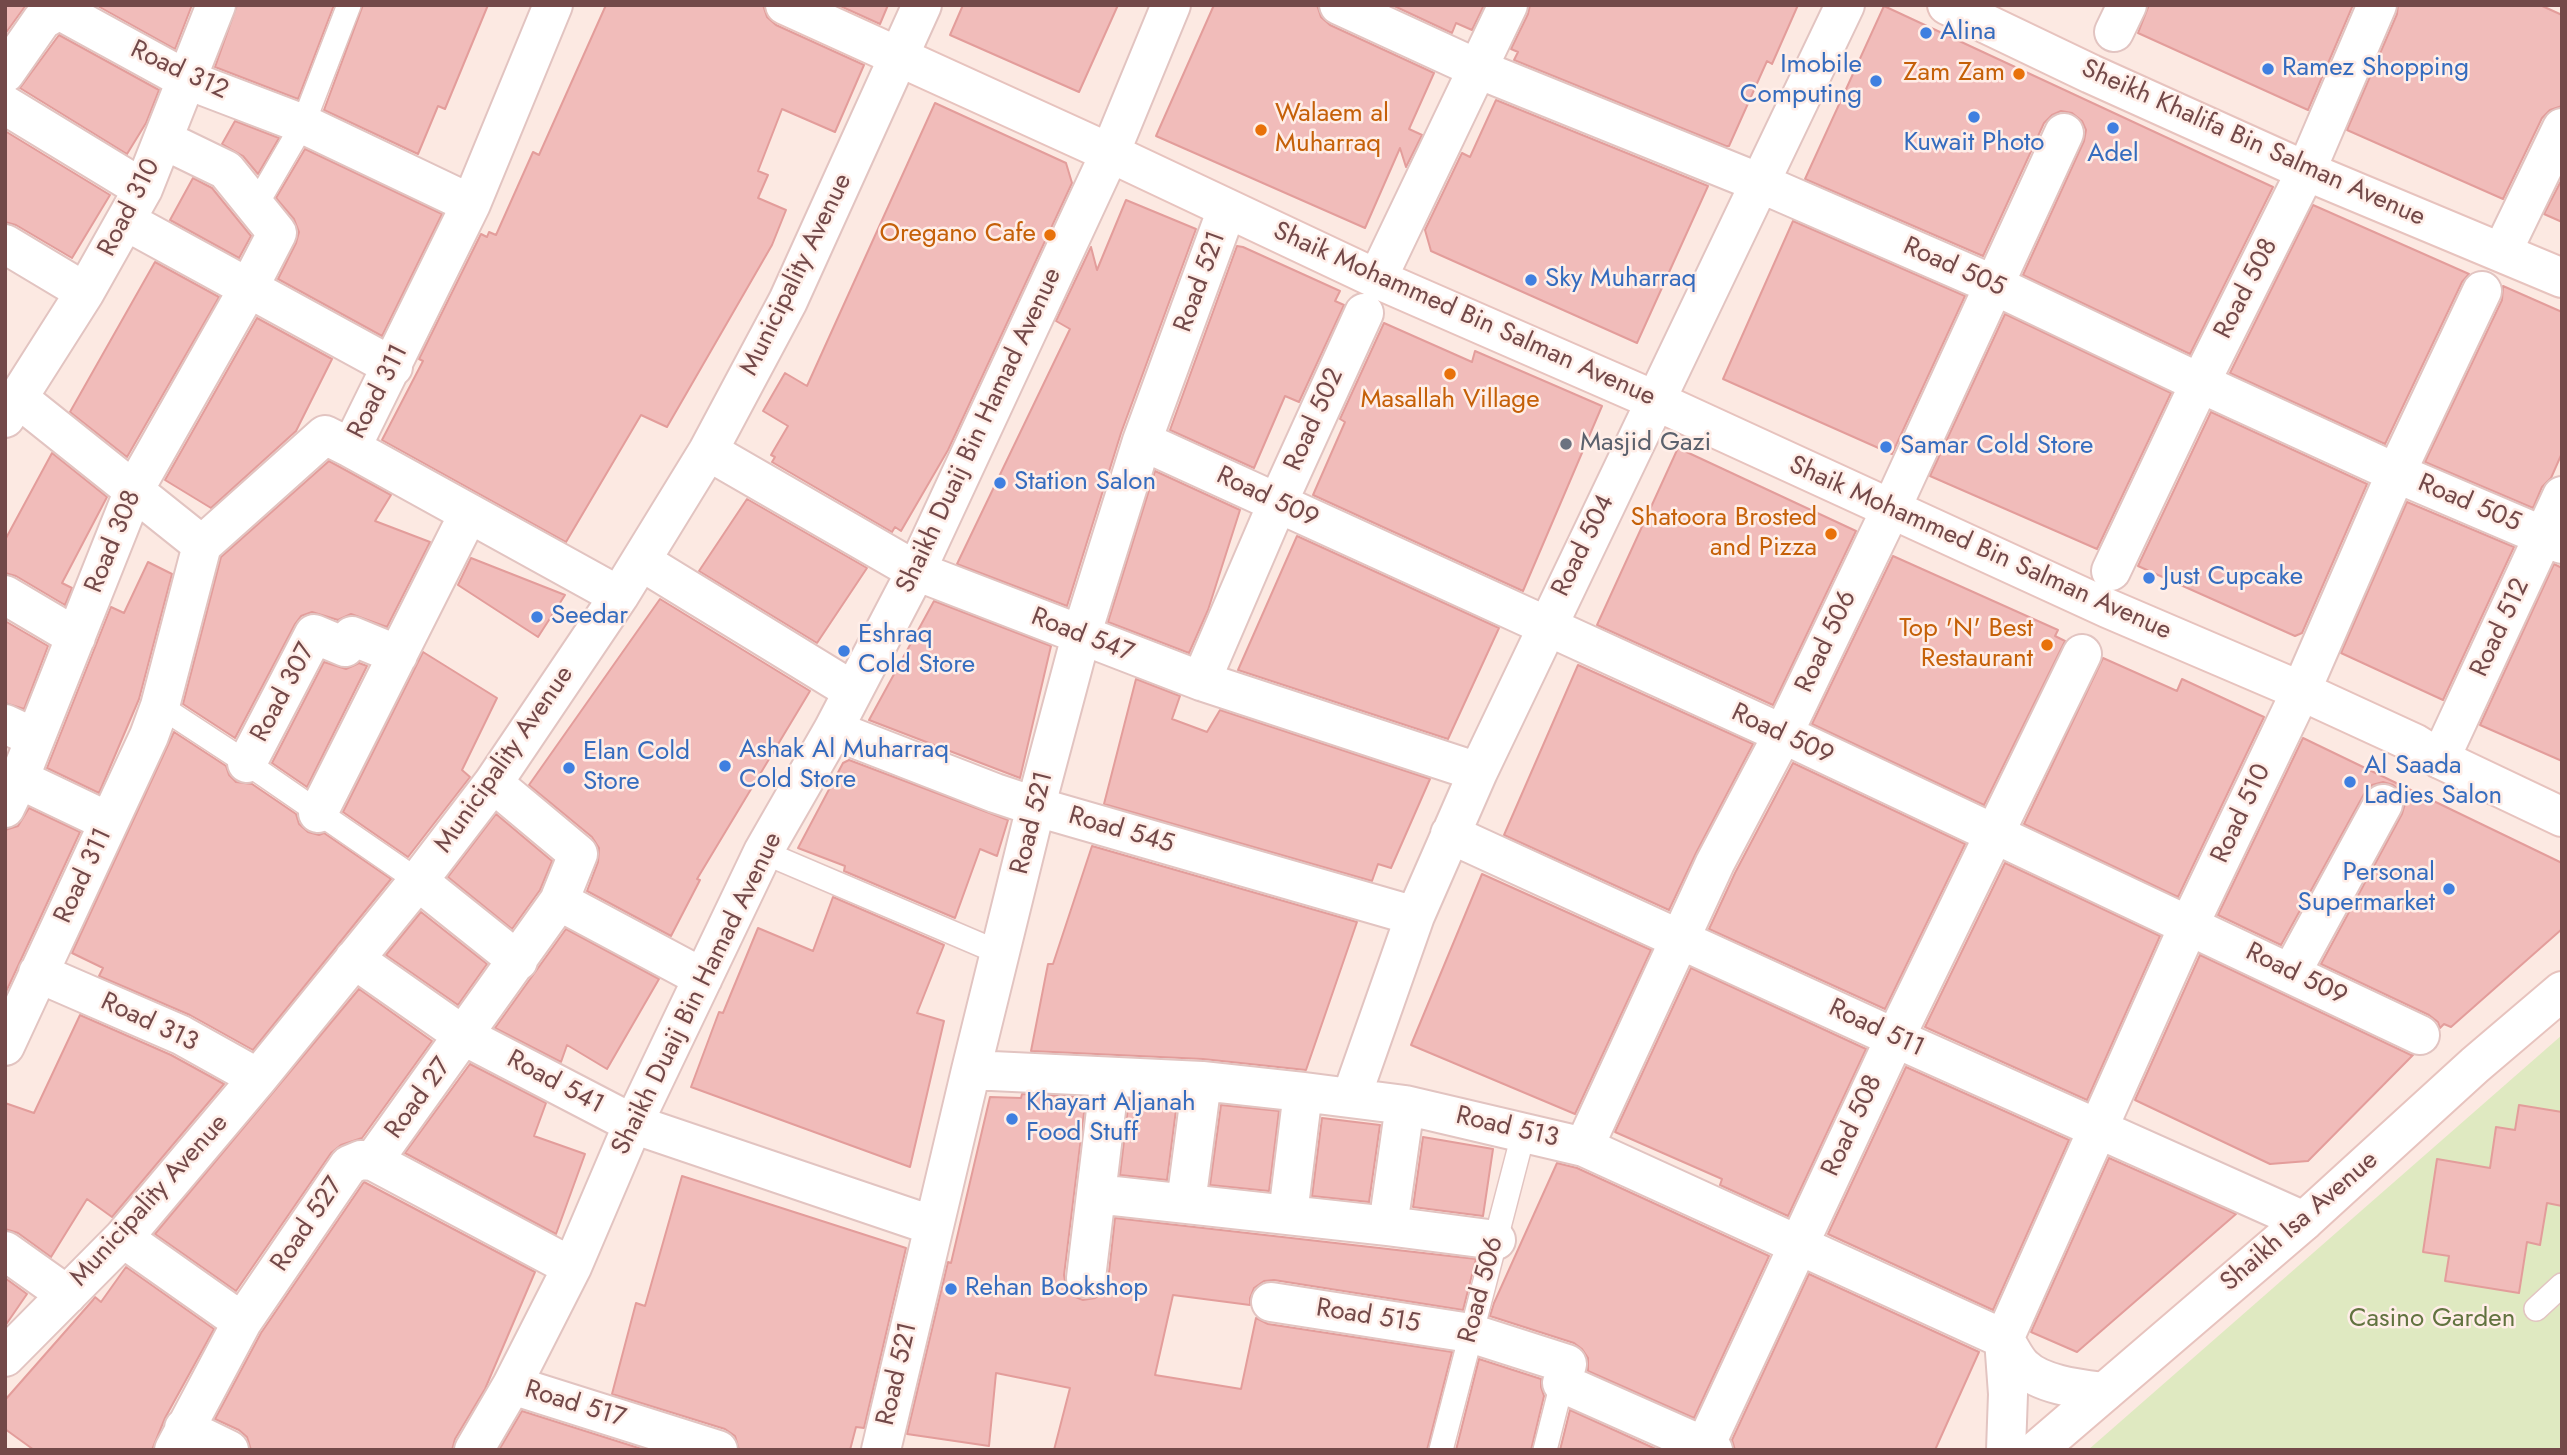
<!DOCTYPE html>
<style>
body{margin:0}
#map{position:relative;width:2567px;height:1455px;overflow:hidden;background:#fce9e2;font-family:Jost,sans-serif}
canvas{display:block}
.frame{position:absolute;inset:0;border:7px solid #734949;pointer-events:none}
</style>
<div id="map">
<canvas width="2567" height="1455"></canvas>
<div class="frame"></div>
</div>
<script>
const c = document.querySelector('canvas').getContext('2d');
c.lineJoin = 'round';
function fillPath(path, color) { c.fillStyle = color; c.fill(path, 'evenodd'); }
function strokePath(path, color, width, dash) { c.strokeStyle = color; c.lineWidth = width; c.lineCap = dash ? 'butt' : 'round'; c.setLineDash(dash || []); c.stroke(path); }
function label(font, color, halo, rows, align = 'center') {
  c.font = font + ' Jost,sans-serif'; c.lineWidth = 5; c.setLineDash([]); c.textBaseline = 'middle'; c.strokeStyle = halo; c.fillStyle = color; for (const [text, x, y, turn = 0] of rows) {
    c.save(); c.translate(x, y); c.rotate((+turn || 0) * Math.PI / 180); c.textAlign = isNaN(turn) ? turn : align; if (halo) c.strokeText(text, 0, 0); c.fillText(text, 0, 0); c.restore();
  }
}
const green = new Path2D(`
 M 2562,1035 L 2562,1450 L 2088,1450 Z`);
const building = new Path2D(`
 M 5,5 L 26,5 L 5,34 Z
 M 96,5 L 192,5 L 175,49 Z
 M 237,5 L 334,5 L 298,99 L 215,67 Z
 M 363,5 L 488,5 L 445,109 L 438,106 L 418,154 L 324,110 Z
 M 606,5 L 763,5 L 767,17 L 776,25 L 864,65 L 835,132 L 782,109 L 758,171 L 768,175 L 758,198 L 786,210 L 772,245 L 667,427 L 641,415 L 566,542 L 382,440 L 423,361 L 419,359 L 481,234 L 487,237 L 489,232 L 496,235 L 533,152 L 539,155 Z
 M 838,5 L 888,5 L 880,24 Z
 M 963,5 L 1118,5 L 1079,92 L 950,35 Z
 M 1214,5 L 1317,5 L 1321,17 L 1330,25 L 1434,73 L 1409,129 L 1422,135 L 1406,167 L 1400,148 L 1365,228 L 1156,136 Z
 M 1392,5 L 1484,5 L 1472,30 L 1456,23 L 1452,33 Z
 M 1530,5 L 1798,5 L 1772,64 L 1767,61 L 1729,146 L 1726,146 L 1514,60 L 1518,52 L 1511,49 L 1528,14 Z
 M 2149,5 L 2353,5 L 2308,110 L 2138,33 Z
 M 2398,5 L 2540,5 L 2562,15 L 2562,106 L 2550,110 L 2542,118 L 2503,199 L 2347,130 L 2397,14 Z
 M 1884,6 L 2273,187 L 2190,354 L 2023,275 L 2084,141 L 2086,130 L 2082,121 L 2072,113 L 2061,111 L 2052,115 L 2044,123 L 1983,256 L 1805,179 Z
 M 59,35 L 159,90 L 146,123 L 127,154 L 20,88 Z
 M 1496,100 L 1708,186 L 1637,343 L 1431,251 L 1425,230 L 1462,153 L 1470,157 Z
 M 935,103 L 1066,163 L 1072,183 L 948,450 L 901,531 L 895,527 L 892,532 L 772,462 L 775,457 L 771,455 L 788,426 L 763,411 L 785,373 L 807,386 Z
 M 235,121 L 279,138 L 258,174 L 243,156 L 222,144 Z
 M 5,131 L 110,195 L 72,258 L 16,225 L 5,222 Z
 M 305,149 L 442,214 L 382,336 L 278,279 L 296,243 L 299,232 L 294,219 L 276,198 Z
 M 193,178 L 212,188 L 251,236 L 239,258 L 170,220 Z
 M 2562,179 L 2562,222 L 2544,214 Z
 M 1126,200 L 1196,229 L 1121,433 L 1067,606 L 957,564 L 1070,329 L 1056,321 L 1091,247 L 1097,270 Z
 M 2313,205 L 2469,274 L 2462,282 L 2385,444 L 2230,373 Z
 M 1793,221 L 1965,296 L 1892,454 L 1723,379 Z
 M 1237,246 L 1243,247 L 1340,291 L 1335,301 L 1344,305 L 1299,402 L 1285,396 L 1254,468 L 1170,430 Z
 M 155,262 L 219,297 L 127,457 L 70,412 Z
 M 2503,286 L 2562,312 L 2562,453 L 2551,478 L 2542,487 L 2533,508 L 2425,462 L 2502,300 Z
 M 2005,314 L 2171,393 L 2097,549 L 1930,476 Z
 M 257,318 L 332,359 L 296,431 L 211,508 L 165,480 Z
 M 1384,323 L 1472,362 L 1475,351 L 1602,406 L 1523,591 L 1313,495 L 1345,422 L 1340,419 Z
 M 2211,412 L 2367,484 L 2302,633 L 2295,636 L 2138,566 Z
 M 1678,448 L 1856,531 L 1773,705 L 1597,625 Z
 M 52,453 L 107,497 L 62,583 L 72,588 L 65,605 L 16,576 L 5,573 L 5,540 Z
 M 329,461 L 391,495 L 375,521 L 430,542 L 387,627 L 351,614 L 338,620 L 312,612 L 301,616 L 295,624 L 235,738 L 183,704 L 221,557 Z
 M 1155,471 L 1240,510 L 1208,610 L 1189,653 L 1108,622 Z
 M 747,499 L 867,568 L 817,643 L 699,571 Z
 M 2407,502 L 2514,547 L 2443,700 L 2341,653 Z
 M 1297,536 L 1499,628 L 1448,739 L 1238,670 Z
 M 1893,556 L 2058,630 L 2055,636 L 2065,641 L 1984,805 L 1812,724 Z
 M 471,558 L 565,595 L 538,637 L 458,585 Z
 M 148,562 L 172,574 L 139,699 L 99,793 L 47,768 L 111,607 L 124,613 Z
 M 2554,564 L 2562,568 L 2562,761 L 2480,725 Z
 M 660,599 L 810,691 L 697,879 L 700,880 L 671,936 L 587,891 L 598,862 L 599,848 L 592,837 L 529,785 Z
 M 934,601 L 1051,646 L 1020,778 L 869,720 Z
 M 5,621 L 48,646 L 24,709 L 5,703 Z
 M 423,652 L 497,698 L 462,770 L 470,777 L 408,857 L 343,812 Z
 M 2103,658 L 2177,691 L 2182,679 L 2264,717 L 2178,897 L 2024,824 Z
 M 324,662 L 346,669 L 359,663 L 367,666 L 307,787 L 272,763 Z
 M 1578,665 L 1753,744 L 1696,853 L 1669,910 L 1504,835 Z
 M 1136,679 L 1180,696 L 1172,719 L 1207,732 L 1220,710 L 1430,779 L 1391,868 L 1378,864 L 1372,881 L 1104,804 Z
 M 174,732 L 226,766 L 229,775 L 236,782 L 252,784 L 296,814 L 299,824 L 308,832 L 319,835 L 324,833 L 391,879 L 253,1050 L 190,1015 L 99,976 L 103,968 L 72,953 Z
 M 2303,738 L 2562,863 L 2562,929 L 2451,1027 L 2444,1024 L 2440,1028 L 2438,1022 L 2429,1015 L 2321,964 L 2402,814 L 2405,804 L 2402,793 L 2393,785 L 2383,782 L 2372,785 L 2364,794 L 2281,945 L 2218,915 Z
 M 849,760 L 1008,820 L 997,856 L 980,849 L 955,918 L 844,871 L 845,866 L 798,848 L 843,763 Z
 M 1793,763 L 1965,844 L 1885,1009 L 1709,929 L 1735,873 Z
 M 29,808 L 80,832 L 5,994 L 5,830 L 18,826 Z
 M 496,814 L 552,861 L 540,890 L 512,929 L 448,877 Z
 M 1092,846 L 1357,922 L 1306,1070 L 1203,1059 L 1031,1051 L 1048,964 L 1053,964 Z
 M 2005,863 L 2160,936 L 2087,1100 L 1925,1027 Z
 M 1482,874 L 1651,950 L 1575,1114 L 1411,1045 Z
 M 833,897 L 944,945 L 917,1013 L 944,1021 L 910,1167 L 691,1087 L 719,1012 L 723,1013 L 758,928 L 813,951 Z
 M 421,912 L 487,964 L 458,1005 L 386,955 Z
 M 566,929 L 659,979 L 607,1069 L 567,1045 L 561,1062 L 495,1028 Z
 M 2200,955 L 2411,1055 L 2413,1055 L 2308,1161 L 2270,1164 L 2135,1100 Z
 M 1691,968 L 1866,1049 L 1788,1216 L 1720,1185 L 1722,1179 L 1615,1132 Z
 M 359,989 L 432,1041 L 362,1138 L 341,1145 L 331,1153 L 236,1291 L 155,1234 Z
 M 80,1015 L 171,1055 L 224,1084 L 112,1217 L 87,1199 L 51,1257 L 18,1233 L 5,1229 L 5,1103 L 34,1113 Z
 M 470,1064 L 546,1103 L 534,1136 L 585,1154 L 556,1234 L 405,1153 Z
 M 1906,1067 L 2069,1140 L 1993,1310 L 1828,1234 Z
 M 1022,1094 L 1086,1097 L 1064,1275 L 1066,1287 L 1073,1296 L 1083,1300 L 1095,1298 L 1103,1292 L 1108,1281 L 1115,1218 L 1476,1259 L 1463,1310 L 1274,1280 L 1264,1281 L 1254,1288 L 1250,1298 L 1250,1305 L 1173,1295 L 1155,1375 L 1241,1389 L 1256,1318 L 1268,1324 L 1452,1352 L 1427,1450 L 1054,1450 L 1070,1388 L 996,1373 L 989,1446 L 907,1434 L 948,1262 L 951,1263 L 990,1097 L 1021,1098 Z
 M 1129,1099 L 1177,1102 L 1167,1180 L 1120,1175 Z
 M 1221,1105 L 1279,1111 L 1269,1191 L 1210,1185 Z
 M 2519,1105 L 2562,1112 L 2562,1206 L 2547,1203 L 2540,1245 L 2527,1242 L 2519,1293 L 2445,1281 L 2449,1256 L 2423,1252 L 2437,1159 L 2490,1168 L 2496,1127 L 2515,1130 Z
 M 1322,1118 L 1380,1125 L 1369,1202 L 1312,1196 Z
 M 1423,1137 L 1493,1149 L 1483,1216 L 1413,1207 Z
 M 2109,1158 L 2236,1214 L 2077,1352 L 2031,1332 Z
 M 1557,1163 L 1577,1168 L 1769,1256 L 1694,1418 L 1588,1371 L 1588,1358 L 1582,1349 L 1574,1343 L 1490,1316 L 1494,1303 Z
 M 682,1176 L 906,1248 L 864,1428 L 856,1427 L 850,1450 L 739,1450 L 735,1436 L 725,1429 L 612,1394 L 636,1303 L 645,1306 Z
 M 364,1182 L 535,1272 L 485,1389 L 455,1439 L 452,1450 L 251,1450 L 247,1437 L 239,1430 L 215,1419 L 261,1333 Z
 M 126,1267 L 214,1329 L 165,1418 L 152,1450 L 34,1450 L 5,1429 L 5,1400 L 93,1300 L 95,1297 L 101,1302 Z
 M 1809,1274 L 1979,1352 L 1935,1450 L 1735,1450 L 1732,1440 Z
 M 5,1278 L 27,1294 L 5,1326 Z
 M 1479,1359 L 1541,1379 L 1541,1387 L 1544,1396 L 1531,1450 L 1456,1450 Z
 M 1570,1410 L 1658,1450 L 1560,1450 Z
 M 522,1411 L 645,1450 L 499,1450 Z`);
const lane = new Path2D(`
 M 256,205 L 303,124 L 349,5
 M 160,706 L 247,763 L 418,881
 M 763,852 L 1000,953
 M 2536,1309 L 2562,1285
 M 1441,1450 L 1524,1131
 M 1545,1450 L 1562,1383`);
const street = new Path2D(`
 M 50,5 L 185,79 L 303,124 L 471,204
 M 1339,5 L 1478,69 L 1760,183 L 1994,285 L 2200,383 L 2396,473 L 2562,544
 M 2114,32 L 2127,5
 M 5,73 L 42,20 L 59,10 L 61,5
 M 5,105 L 143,189
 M 126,221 L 393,367
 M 5,244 L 85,292
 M 2502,252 L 2562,128
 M 1377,279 L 1508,5
 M 18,398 L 202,545
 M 5,418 L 85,292 L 143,189 L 216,5
 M 1142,441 L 1783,734 L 2420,1035
 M 351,448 L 619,596
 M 708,451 L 916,571 L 1201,681 L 1478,772
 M 641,561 L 853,691
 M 2111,571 L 2200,383 L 2306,171 L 2377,5
 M 5,595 L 76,637
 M 1201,681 L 1278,502 L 1364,313
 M 5,724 L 35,738
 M 833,730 L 995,793 L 1037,807 L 1415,916
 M 2440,759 L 2562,496
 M 247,763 L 314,634 L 345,647 L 352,636 L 398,655
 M 19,779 L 109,822
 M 5,808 L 19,779 L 134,490 L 248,289 L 277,233 L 226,170 L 164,140
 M 318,813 L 469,513
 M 1450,834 L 1895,1038 L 2304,1221
 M 418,881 L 518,961
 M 559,901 L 703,978
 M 354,959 L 464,1036 L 633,1124 L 934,1226
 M 38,973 L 181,1035 L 258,1078
 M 2291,973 L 2383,804
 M 5,1046 L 149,736 L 160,706 L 202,545 L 325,435 L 351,448 L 471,204 L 553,5
 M 971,1070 L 1202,1081 L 1303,1092 L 1405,1105 L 1584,1147 L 2004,1339 C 2010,1347 2015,1360 2023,1367 C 2041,1385 2080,1389 2104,1392
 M 1351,1098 L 1415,916 L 1478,772 L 1845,5
 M 1584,1147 L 1715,863 L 1783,734 L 1891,509 L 2064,133
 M 373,1161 L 559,901 L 578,854 L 493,783
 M 1096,1194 L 1388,1226 L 1496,1240
 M 1186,1203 L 1202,1081
 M 1288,1214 L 1303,1092
 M 1388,1226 L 1405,1105
 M 123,1238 L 242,1322
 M 5,1251 L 67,1295
 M 1086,1278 L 1110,1077
 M 1271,1302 L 1470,1333 L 1567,1364 L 1562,1383 L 1713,1450
 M 5,1357 L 123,1238 L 258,1078 L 418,881 L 493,783 L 619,596 L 708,451 L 788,301 L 922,5
 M 512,1385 L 718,1450
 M 184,1428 L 229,1450
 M 174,1450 L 242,1322 L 349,1165 L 361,1160 L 373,1161 L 572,1267
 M 474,1450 L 512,1385 L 572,1267 L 633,1124 L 763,852 L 833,730 L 916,571 L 1110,153 L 1171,5
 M 881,1450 L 971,1070 L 1040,790 L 1081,636 L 1142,441 L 1227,209
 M 1703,1450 L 1895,1038 L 2082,654
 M 2006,1450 L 2008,1394 L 2004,1339 L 2189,925 L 2301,691 L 2396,473 L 2482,291`);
const secondary = new Path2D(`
 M 785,5 L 1110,153 L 1377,279 L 1654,400 L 2107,608 L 2301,691 L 2414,743 L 2440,759 L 2562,817
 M 1947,5 L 2091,74 L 2306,171 L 2562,278
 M 2037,1450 L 2304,1221 L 2475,1065 L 2562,991`);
const markers = [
 [1926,33,7,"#3f7fe0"],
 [2268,69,7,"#3f7fe0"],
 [2019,74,7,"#e8710a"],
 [1876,81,7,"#3f7fe0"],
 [1974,117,7,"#3f7fe0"],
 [2113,128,7,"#3f7fe0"],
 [1261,130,7,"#e8710a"],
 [1050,235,7,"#e8710a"],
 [1531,280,7,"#3f7fe0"],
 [1450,374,7,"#e8710a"],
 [1566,444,7,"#6b7280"],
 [1886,447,7,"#3f7fe0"],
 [1000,483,7,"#3f7fe0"],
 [1831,534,7,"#e8710a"],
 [2149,578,7,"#3f7fe0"],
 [537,617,7,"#3f7fe0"],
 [2047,645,7,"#e8710a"],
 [844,651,7,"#3f7fe0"],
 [725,766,7,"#3f7fe0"],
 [569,768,7,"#3f7fe0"],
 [2350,782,7,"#3f7fe0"],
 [2449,889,7,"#3f7fe0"],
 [1012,1119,7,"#3f7fe0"],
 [951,1289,7,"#3f7fe0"]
];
const shopNames = [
 ["Alina",1940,33],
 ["Imobile",1862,66,"right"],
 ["Computing",1862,96,"right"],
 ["Ramez Shopping",2282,69],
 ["Kuwait Photo",1974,144,"center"],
 ["Adel",2113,155,"center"],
 ["Sky Muharraq",1545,280],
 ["Samar Cold Store",1900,447],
 ["Station Salon",1014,483],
 ["Just Cupcake",2163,578],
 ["Seedar",551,617],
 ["Eshraq",858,636],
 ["Cold Store",858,666],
 ["Ashak Al Muharraq",739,751],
 ["Cold Store",739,781],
 ["Elan Cold",583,753],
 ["Store",583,783],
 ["Al Saada",2364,767],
 ["Ladies Salon",2364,797],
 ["Personal",2435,874,"right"],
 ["Supermarket",2435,904,"right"],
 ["Khayart Aljanah",1026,1104],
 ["Food Stuff",1026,1134],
 ["Rehan Bookshop",965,1289]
];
const streetNames = [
 ["Road 312",179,71,25],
 ["Sheikh Khalifa Bin Salman Avenue",2253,144,24],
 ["Road 310",130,208,-63],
 ["Road 505",1954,268,24],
 ["Municipality Avenue",797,275,-64],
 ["Road 521",1201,282,-70],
 ["Road 508",2247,289,-63],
 ["Shaik Mohammed Bin Salman Avenue",1464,315,24],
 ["Road 311",379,392,-63],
 ["Road 502",1315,420,-66],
 ["Shaikh Duaij Bin Hamad Avenue",980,431,-65],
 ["Road 509",1267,498,25],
 ["Road 505",2469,504,23],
 ["Road 308",114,542,-68],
 ["Road 504",1584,546,-64],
 ["Shaik Mohammed Bin Salman Avenue",1980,549,24],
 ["Road 512",2501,628,-65],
 ["Road 547",1082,636,21],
 ["Road 506",1827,642,-65],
 ["Road 307",284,693,-62],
 ["Road 509",1782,735,25],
 ["Municipality Avenue",505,760,-55],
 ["Road 510",2242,814,-65],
 ["Road 521",1033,823,-76],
 ["Road 545",1121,831,16],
 ["Road 311",84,876,-65],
 ["Road 509",2296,975,26],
 ["Shaikh Duaij Bin Hamad Avenue",698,994,-64],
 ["Road 313",149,1023,25],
 ["Road 511",1876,1029,25],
 ["Road 541",555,1083,28],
 ["Road 27",419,1099,-54],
 ["Road 508",1853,1126,-65],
 ["Road 513",1507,1128,13],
 ["Municipality Avenue",150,1201,-48],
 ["Shaikh Isa Avenue",2300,1222,-41],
 ["Road 527",308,1225,-56],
 ["Road 506",1482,1290,-75],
 ["Road 515",1368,1317,9],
 ["Road 521",898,1374,-77],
 ["Road 517",575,1405,17]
];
const foodNames = [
 ["Zam Zam",2005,74],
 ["Walaem al",1275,115,"left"],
 ["Muharraq",1275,145,"left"],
 ["Oregano Cafe",1036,235],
 ["Masallah Village",1450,401,"center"],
 ["Shatoora Brosted",1817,519],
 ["and Pizza",1817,549],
 ["Top 'N' Best",2033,630],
 ["Restaurant",2033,660]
];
const worshipNames = [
 ["Masjid Gazi",1580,444]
];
const parkNames = [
 ["Casino Garden",2432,1320]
];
fillPath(green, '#dfe9c1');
fillPath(building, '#f1bcba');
strokePath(building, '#e39d9b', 2);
strokePath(lane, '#e2c4c1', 26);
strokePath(street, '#e2c4c1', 42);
strokePath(secondary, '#e7c3be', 42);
strokePath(lane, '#fff', 23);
strokePath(street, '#fff', 38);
strokePath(secondary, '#fff', 38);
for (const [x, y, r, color] of markers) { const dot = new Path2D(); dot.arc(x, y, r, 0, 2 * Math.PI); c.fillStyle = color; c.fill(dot); strokePath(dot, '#ffeee8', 2.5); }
label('26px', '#366cbe', '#ffeee8', shopNames, 'left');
label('26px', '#734949', '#ffeee8', streetNames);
label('26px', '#c56008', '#ffeee8', foodNames, 'right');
label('26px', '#5b616d', '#ffeee8', worshipNames, 'left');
label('26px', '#61733f', '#ffeee8', parkNames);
</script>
